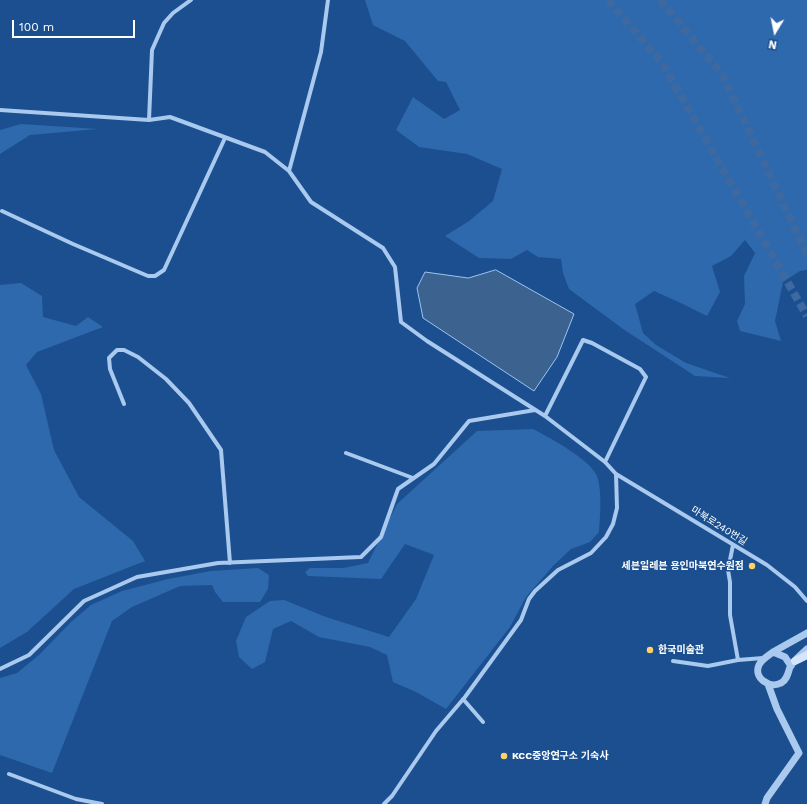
<!DOCTYPE html>
<meta charset="utf-8">
<style>
body{margin:0}
#map{position:relative;width:807px;height:804px;overflow:hidden;background:#1b4f8f;font-family:"Work Sans",sans-serif}
canvas{display:block}
.north{position:absolute;left:755px;top:12px;width:40px;height:40px;-webkit-text-stroke:3px #1b4f8f;paint-order:stroke;rotate:190deg;font-size:11px;font-weight:700;line-height:16px;text-align:center;color:#fff}
.north::after{content:'';display:block;margin:auto;width:14px;height:18px;background:#fff;clip-path:polygon(50% 0,100% 100%,50% 72%,0 100%)}
.scale{position:absolute;left:12px;top:20px;width:123px;height:18px;box-sizing:border-box;border:2px solid #fff;border-top:0;padding-left:5px;font-size:12px;line-height:14px;white-space:nowrap;color:#fff;-webkit-text-stroke:3px #1b4f8f;paint-order:stroke}
</style>
<div id="map">
<canvas width="807" height="804"></canvas>
<div class="north">N</div>
<div class="scale">100 m</div>
</div>
<script>
const c = document.querySelector('canvas').getContext('2d');
c.lineJoin = 'round';
function fillPath(path, color) { c.fillStyle = color; c.fill(path, 'evenodd'); }
function strokePath(path, color, width, dash) { c.strokeStyle = color; c.lineWidth = width; c.lineCap = dash ? 'butt' : 'round'; c.setLineDash(dash || []); c.stroke(path); }
function label(font, color, halo, rows, align = 'center') {
  c.font = font + ' "Work Sans","Noto Sans KR",sans-serif'; c.lineWidth = 3; c.setLineDash([]); c.textBaseline = 'middle'; c.strokeStyle = halo; c.fillStyle = color; for (const [text, x, y, turn = 0] of rows) {
    c.save(); c.translate(x, y); c.rotate((+turn || 0) * Math.PI / 180); c.textAlign = isNaN(turn) ? turn : align; if (halo) c.strokeText(text, 0, 0); c.fillText(text, 0, 0); c.restore();
  }
}
const green = new Path2D(`
 M 365,0 L 807,0 L 807,270 L 800,271 L 783,282 L 775,321 L 781,341 L 740,331 L 737,321 L 745,304 L 744,276 L 755,253 L 745,240 L 731,256 L 712,266 L 720,292 L 707,316 L 683,304 L 654,291 L 635,304 L 643,333 L 656,345 L 686,363 L 730,378 L 695,376 L 623,329 L 569,289 L 563,273 L 561,259 L 538,257 L 527,250 L 511,259 L 479,258 L 445,236 L 469,221 L 493,201 L 502,169 L 467,154 L 419,147 L 396,130 L 413,97 L 444,119 L 460,110 L 446,82 L 438,81 L 405,41 L 373,25 Z
 M 21,124 L 98,129 L 30,135 L 0,154 L 0,130 Z
 M 21,283 L 42,296 L 43,317 L 76,326 L 88,317 L 103,327 L 37,352 L 26,365 L 41,394 L 54,450 L 79,497 L 133,541 L 145,561 L 74,589 L 27,632 L 0,648 L 0,285 Z
 M 533,429 C 550,438 594,461 598,479 C 602,494 600,517 599,532 L 590,542 L 571,549 L 553,566 L 526,597 L 510,627 L 446,709 L 416,692 L 393,682 L 387,655 L 370,647 L 319,637 L 291,621 L 273,629 L 265,662 L 252,669 L 239,657 L 236,641 L 246,617 L 270,601 L 284,600 L 326,617 L 389,637 L 416,599 L 434,555 L 405,544 L 381,579 L 308,576 L 305,572 L 310,568 L 343,568 L 368,563 L 397,504 L 477,431 Z
 M 258,568 L 269,575 L 268,589 L 260,602 L 223,602 L 215,592 L 212,585 L 180,586 L 132,607 L 112,621 L 52,773 L 0,755 L 0,678 L 17,673 L 39,655 L 71,622 L 91,605 L 122,591 L 168,579 L 211,571 Z`);
const water = new Path2D(`
 M 496,270 L 574,314 L 557,357 L 534,391 L 423,318 L 417,288 L 425,272 L 468,278 Z`);
const secondaryTunnel = new Path2D(`
 M 608,0 L 662,63 L 807,316
 M 660,0 L 722,74 L 807,254`);
const minor = new Path2D(`
 M 0,110 L 149,120 L 170,117 L 265,152 L 289,171 L 311,202 L 383,248 L 395,267 L 401,322 L 427,341 L 545,416 L 605,462 L 616,474 L 767,565 L 795,587 L 807,601
 M 149,120 L 152,50 L 164,23 L 173,13 L 191,0
 M 289,171 L 321,52 L 328,0
 M 2,211 L 73,244 L 148,276 L 155,276 L 164,270 L 225,138
 M 124,404 L 110,369 L 109,358 L 117,350 L 124,350 L 138,357 L 166,379 L 189,403 L 221,450 L 230,563
 M 545,416 L 583,340 L 592,343 L 640,369 L 646,377 L 605,462
 M 346,453 L 413,478
 M 733,545 L 728,570 L 730,582 L 730,615 L 738,660
 M 673,661 L 708,666 L 738,660 L 763,658
 M 0,669 L 29,655 L 84,601 L 137,577 L 218,563 L 361,557 L 381,537 L 398,489 L 434,464 L 469,421 L 535,410
 M 463,699 L 483,722
 M 9,774 L 76,799 L 102,804
 M 384,804 L 392,796 L 436,731 L 465,697 L 521,620 L 529,599 L 535,591 L 558,570 L 591,553 L 606,537 L 613,524 L 617,508 L 616,474`);
const tertiary = new Path2D(`
 M 773,652 L 807,633
 M 791,666 L 785,657 L 773,652 C 768,656 762,659 759,665 C 753,678 770,689 781,683 C 787,680 788,673 790,667 C 793,661 802,654 807,649
 M 765,804 L 767,798 L 799,753 L 777,709 L 768,684`);
const secondary = new Path2D(`
 M 795,661 L 807,655`);
const markers = [
 [752,566,4,"#ffd166"],
 [650,650,4,"#ffd166"],
 [504,756,4,"#ffd166"]
];
const streetNames = [
 ["마북로240번길",719,526,32]
];
const poiNames = [
 ["세븐일레븐 용인마북연수원점",744,566,"right"],
 ["한국미술관",658,650],
 ["KCC중앙연구소 기숙사",512,756]
];
fillPath(green, '#2e69ad');
fillPath(water, '#3c6290');
strokePath(water, '#9cc4f0', 1);
strokePath(secondaryTunnel, '#3d69a0', 8, [8, 4]);
strokePath(minor, '#a9c9ee', 4);
strokePath(tertiary, '#a9c9ee', 7);
strokePath(secondary, '#d6e6fa', 8);
for (const [x, y, r, color] of markers) { const dot = new Path2D(); dot.arc(x, y, r, 0, 2 * Math.PI); c.fillStyle = color; c.fill(dot); strokePath(dot, '#1b4f8f', 1.5); }
label('10px', '#fff', '#1b4f8f', streetNames);
label('bold 10px', '#fff', '#1b4f8f', poiNames, 'left');
</script>
